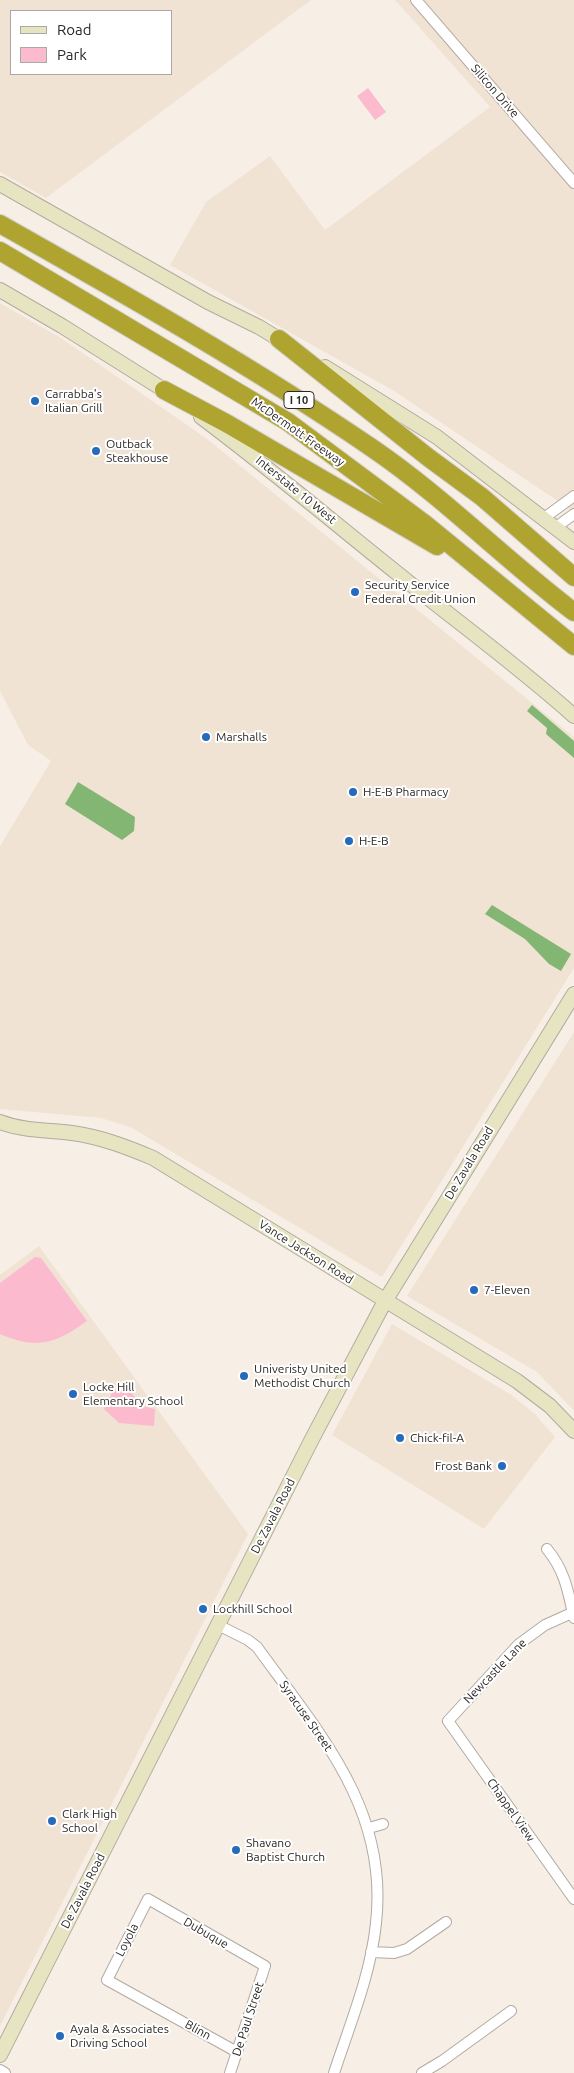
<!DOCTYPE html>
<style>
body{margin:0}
#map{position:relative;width:574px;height:2073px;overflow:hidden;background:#f7efe6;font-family:Ubuntu,sans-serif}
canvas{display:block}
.legend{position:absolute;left:10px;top:10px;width:162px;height:65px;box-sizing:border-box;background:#fff;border:1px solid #aaa9a8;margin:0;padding:6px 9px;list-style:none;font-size:15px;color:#2b2825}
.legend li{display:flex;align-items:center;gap:10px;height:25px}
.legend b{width:25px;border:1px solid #aaa9a8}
</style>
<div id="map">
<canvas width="574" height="2073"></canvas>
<ul class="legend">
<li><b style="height:6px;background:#e7e4c1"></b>Road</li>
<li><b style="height:14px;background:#fcbace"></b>Park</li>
</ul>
</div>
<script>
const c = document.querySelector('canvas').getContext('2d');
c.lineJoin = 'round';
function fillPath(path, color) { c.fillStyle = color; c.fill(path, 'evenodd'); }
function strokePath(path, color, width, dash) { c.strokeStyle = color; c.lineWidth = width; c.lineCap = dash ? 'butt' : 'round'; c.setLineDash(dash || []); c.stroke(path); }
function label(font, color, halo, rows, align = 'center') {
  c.font = font + ' Ubuntu,sans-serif'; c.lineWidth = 4; c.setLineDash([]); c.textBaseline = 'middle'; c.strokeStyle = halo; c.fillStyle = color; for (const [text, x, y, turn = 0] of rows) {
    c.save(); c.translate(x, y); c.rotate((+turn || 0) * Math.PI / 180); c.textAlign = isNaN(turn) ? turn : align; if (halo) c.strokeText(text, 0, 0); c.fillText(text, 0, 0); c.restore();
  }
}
const built = new Path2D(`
 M 0,0 L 311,0 L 46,198 L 0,172 ZM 11,11 L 171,11 L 171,74 L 11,74 Z
 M 395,0 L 574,0 L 574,512 L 394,391 L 170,265 L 206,202 L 270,156 L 325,230 L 490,107 Z
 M 0,303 L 61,338 L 206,438 L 574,737 L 574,968 L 382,1277 L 132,1128 L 101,1118 L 0,1109 L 0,846 L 51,761 L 28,745 L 0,691 Z
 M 574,1032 L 574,1411 L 537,1372 L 407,1296 Z
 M 39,1246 L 248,1534 L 0,2026 L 0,1275 Z
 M 392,1324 L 510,1394 L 534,1413 L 555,1437 L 484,1529 L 332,1435 Z`);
const green = new Path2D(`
 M 368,88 L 386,112 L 375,120 L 357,96 Z
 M 35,1257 L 41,1258 L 87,1321 C 55,1344 37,1350 0,1334 L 0,1283 Z
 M 113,1391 L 130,1391 L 142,1406 L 155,1409 L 154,1426 L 119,1423 L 104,1409 Z`);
const water = new Path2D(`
 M 532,705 L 574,741 L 574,758 L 546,734 L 547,728 L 527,711 Z
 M 78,782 L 135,817 L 134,831 L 122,840 L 65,804 Z
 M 492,905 L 571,954 L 561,971 L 549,964 L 525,939 L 485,914 Z`);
const street = new Path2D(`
 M 416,0 L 574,183
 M 544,518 L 574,496
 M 556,527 L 574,514
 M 547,1549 C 565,1571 568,1591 574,1618
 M 574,1612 L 545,1625 L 519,1644 L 448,1721 L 574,1899
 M 218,1625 L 248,1640 L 257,1647 C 319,1733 389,1809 376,1923 C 371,1974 350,2024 334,2073
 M 369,1828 L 383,1824
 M 371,1952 L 394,1953 L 407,1949 L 446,1922
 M 0,2070 L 5,2073
 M 230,2073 L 265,1966 L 148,1899 L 107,1980 L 237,2052
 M 422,2073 L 442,2061 L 511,2011`);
const secondary = new Path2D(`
 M 0,184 L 208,302 L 259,327 L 287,344
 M 0,290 L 62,326 L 172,395
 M 325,367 L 437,437 L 574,542
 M 201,417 C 268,467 332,521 397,573 C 456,621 517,665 574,716
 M 0,1122 C 23,1131 48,1130 72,1133 C 101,1137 127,1147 153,1158 L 517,1381 L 550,1406 L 574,1431
 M 0,2055 L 312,1439 L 385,1301 L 574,994`);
const highway = new Path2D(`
 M 0,224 C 126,295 252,366 372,448 C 444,497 505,560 574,612
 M 0,251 L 288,422 L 425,524 L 574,646
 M 279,339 L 429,458 L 482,497 L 574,577
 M 164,390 L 226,423 L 437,546`);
const markers = [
 [35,401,5,"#266abb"],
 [96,451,5,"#266abb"],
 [355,592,5,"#266abb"],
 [206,737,5,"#266abb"],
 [353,792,5,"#266abb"],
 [349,841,5,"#266abb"],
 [474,1290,5,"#266abb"],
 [244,1376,5,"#266abb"],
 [73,1394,5,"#266abb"],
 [400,1438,5,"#266abb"],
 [502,1466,5,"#266abb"],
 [203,1609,5,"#266abb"],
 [52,1821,5,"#266abb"],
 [236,1850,5,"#266abb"],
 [60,2036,5,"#266abb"]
];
const shields = [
 [299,400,30]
];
const shieldNames = [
 ["I 10",299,400]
];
const streetNames = [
 ["Silicon Drive",495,91,49],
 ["McDermott Freeway",298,432,35],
 ["Interstate 10 West",296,490,39],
 ["De Zavala Road",469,1163,-59],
 ["Vance Jackson Road",306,1252,32],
 ["De Zavala Road",273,1516,-63],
 ["Newcastle Lane",495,1671,-46],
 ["Syracuse Street",306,1716,55],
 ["Chappel View",511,1810,55],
 ["De Zavala Road",83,1891,-63],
 ["Dubuque",206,1933,30],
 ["Loyola",127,1940,-63],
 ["De Paul Street",248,2019,-72],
 ["Blinn",198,2030,29]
];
const poiNames = [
 ["Carrabba's",45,394],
 ["Italian Grill",45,408],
 ["Outback",106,444],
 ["Steakhouse",106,458],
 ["Security Service",365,585],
 ["Federal Credit Union",365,599],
 ["Marshalls",216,737],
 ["H-E-B Pharmacy",363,792],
 ["H-E-B",359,841],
 ["7-Eleven",484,1290],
 ["Univeristy United",254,1369],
 ["Methodist Church",254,1383],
 ["Locke Hill",83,1387],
 ["Elementary School",83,1401],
 ["Chick-fil-A",410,1438],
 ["Frost Bank",492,1466,"right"],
 ["Lockhill School",213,1609],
 ["Clark High",62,1814],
 ["School",62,1828],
 ["Shavano",246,1843],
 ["Baptist Church",246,1857],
 ["Ayala & Associates",70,2029],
 ["Driving School",70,2043]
];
fillPath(built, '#f1e3d4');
fillPath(green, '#fcbace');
fillPath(water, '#82b672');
strokePath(street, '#b2aaa2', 12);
strokePath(secondary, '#b2aaa2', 16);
strokePath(highway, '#d0d0cf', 20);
strokePath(street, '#fff', 10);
strokePath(secondary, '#e7e4c1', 14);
strokePath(highway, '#afa42f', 18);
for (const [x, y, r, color] of markers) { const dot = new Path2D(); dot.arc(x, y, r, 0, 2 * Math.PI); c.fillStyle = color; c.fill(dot); strokePath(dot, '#fff', 2); }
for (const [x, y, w] of shields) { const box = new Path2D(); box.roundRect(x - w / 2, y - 8.5, w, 17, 4); c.fillStyle = '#fff'; c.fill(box); strokePath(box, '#2b2825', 1); }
label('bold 11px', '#2b2825', null, shieldNames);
label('12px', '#2b2825', '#fff', streetNames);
label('12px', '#2b2825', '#fff', poiNames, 'left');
</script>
